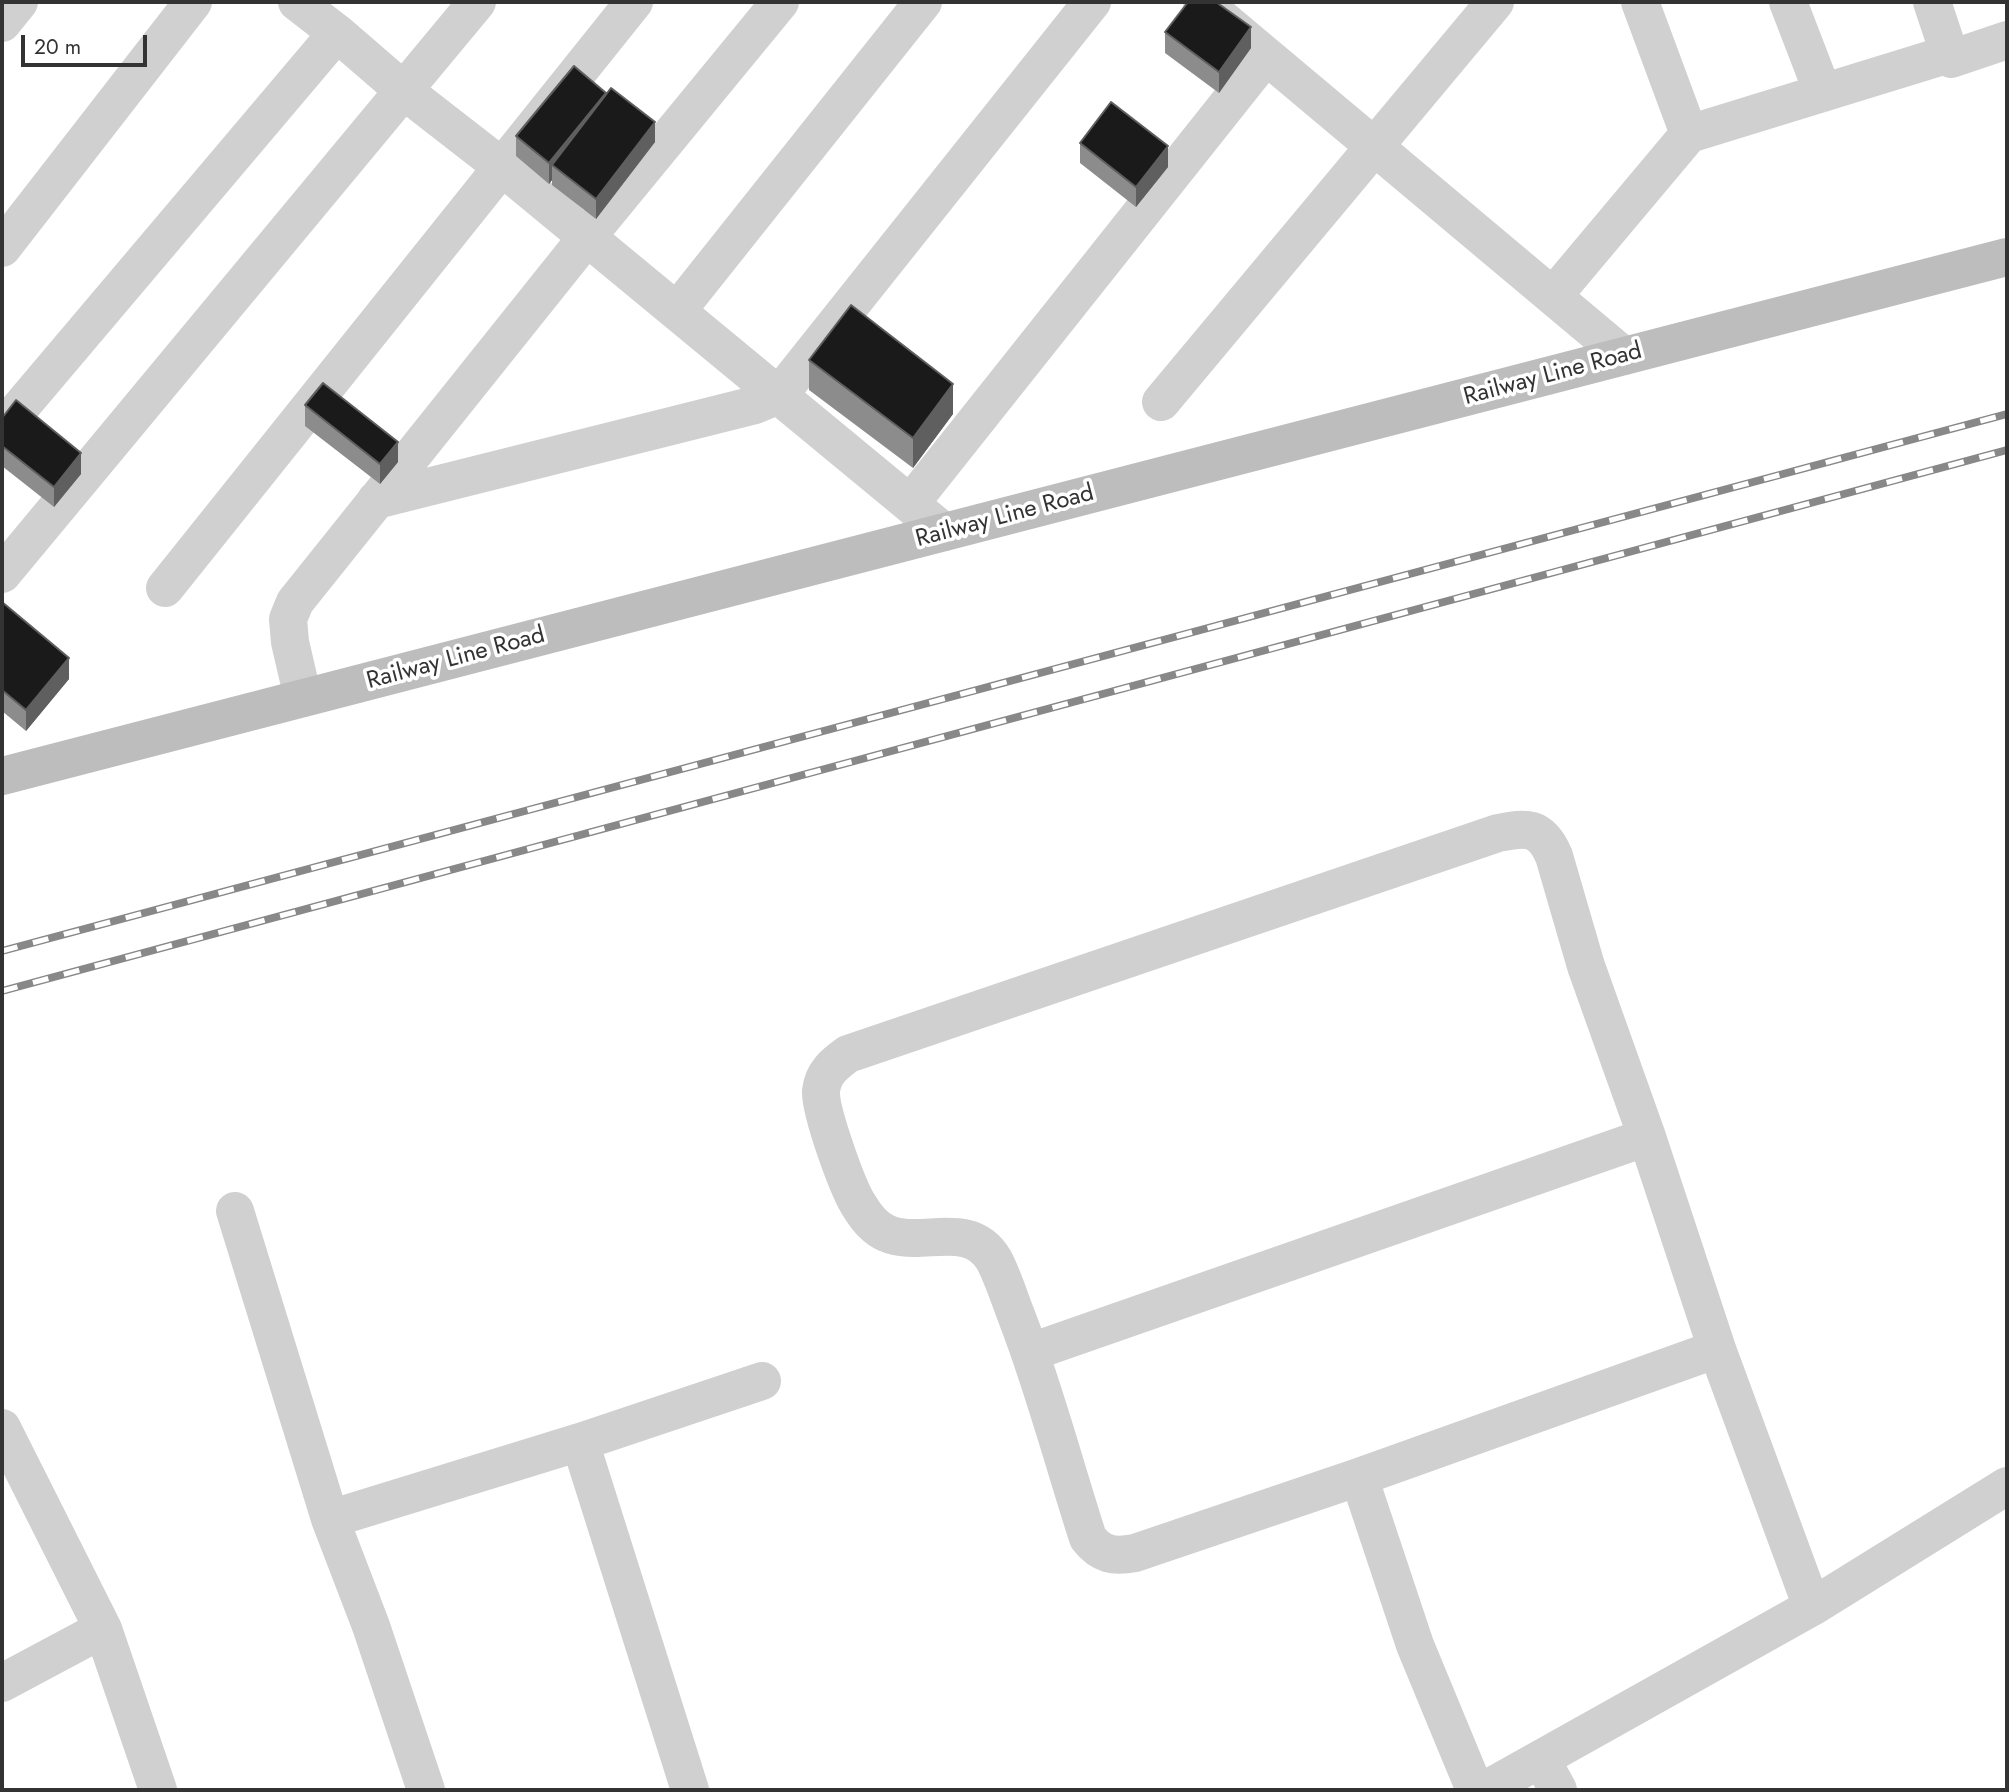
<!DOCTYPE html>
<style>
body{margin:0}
#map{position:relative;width:2009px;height:1792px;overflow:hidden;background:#fff;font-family:Jost,sans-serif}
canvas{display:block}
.frame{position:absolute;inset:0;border:4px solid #333;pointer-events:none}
.scale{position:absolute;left:21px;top:35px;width:126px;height:32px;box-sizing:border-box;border:4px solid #333;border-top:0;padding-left:9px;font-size:21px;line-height:24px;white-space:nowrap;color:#333;-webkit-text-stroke:5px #fff;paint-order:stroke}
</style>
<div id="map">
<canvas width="2009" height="1792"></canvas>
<div class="frame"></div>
<div class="scale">20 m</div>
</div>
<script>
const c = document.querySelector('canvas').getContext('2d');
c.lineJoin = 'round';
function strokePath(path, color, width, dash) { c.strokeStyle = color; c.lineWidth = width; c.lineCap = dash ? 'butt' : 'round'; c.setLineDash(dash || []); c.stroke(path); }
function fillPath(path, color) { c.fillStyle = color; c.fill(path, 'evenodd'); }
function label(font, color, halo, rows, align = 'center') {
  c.font = font + ' Jost,sans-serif'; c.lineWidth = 7; c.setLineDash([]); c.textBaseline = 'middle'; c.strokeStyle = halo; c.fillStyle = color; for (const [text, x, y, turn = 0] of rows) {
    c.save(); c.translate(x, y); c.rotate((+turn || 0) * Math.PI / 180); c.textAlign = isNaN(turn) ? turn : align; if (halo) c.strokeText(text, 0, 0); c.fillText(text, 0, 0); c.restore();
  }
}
const street = new Path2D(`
 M 297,2 L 337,33 L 403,90 L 502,167 L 944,532
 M 1202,2 L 1624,356
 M 1788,2 L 1823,93
 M 1932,2 L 1951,59 L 2007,40
 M 2,23 L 19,2
 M 1689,134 L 1949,54
 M 2,248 L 193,2
 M 1553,296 L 1689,134 L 1640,2
 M 677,311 L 923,2
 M 1161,402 L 1495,2
 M 2,429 L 337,33
 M 376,500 L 755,405 L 779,395 L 1092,2
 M 910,504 L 1266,56
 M 2,574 L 477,2
 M 165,588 L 634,2
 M 303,698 L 290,642 L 288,619 L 295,602 L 587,237 L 780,2
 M 235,1211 L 330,1519 L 371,1626 L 426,1790
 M 1717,1349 L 1359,1477 L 1135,1553 C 1114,1557 1101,1555 1088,1538 C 1064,1464 1044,1387 1016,1315 C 1009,1297 1003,1277 994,1260 C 969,1218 921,1249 886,1233 C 875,1228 866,1217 860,1207 C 848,1190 820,1111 821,1091 C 823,1073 834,1064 848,1054 L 1498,833 C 1527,827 1541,826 1554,856 L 1586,966 L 1647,1137 L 1717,1349 L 1812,1607
 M 1031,1352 L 1647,1137
 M 2,1428 L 103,1629 L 158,1790
 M 580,1442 L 690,1790
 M 1359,1477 L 1415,1645 L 1475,1790
 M 330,1519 L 580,1442 L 762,1381
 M 2,1683 L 103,1629
 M 1541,1759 L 1558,1790
 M 1485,1790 L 1812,1607 L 2007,1486`);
const secondary = new Path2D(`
 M 2,776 L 2007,257`);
const rail = new Path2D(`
 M 2,951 L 2007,414
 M 2,991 L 2007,450`);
const wall = new Path2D(`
 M 1165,32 L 1251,48 L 1219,93 L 1165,53 Z
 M 606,95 L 655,142 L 596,219 L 552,185 L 552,180 L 549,184 L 516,156 L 516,136 Z
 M 1080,143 L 1168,167 L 1136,207 L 1080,163 Z
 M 809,360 L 953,414 L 913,468 L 809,390 Z
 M 305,405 L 398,462 L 380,484 L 305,426 Z
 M 2,418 L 81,474 L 54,507 L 2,466 Z
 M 2,602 L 69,679 L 26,731 L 2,711 Z`);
const shadedWall = new Path2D(`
 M 1251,27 L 1251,48 L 1219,93 L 1219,72 Z
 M 606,93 L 606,113 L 552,165 L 552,180 L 549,184 L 549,163 Z
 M 655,122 L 655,142 L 596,219 L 596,199 Z
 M 1168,146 L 1168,167 L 1136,207 L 1136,187 Z
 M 953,384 L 953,414 L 913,468 L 913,438 Z
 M 398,442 L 398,462 L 380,484 L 380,464 Z
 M 81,453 L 81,474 L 54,507 L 54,487 Z
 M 69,658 L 69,679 L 26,731 L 26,710 Z`);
const building = new Path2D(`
 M 1188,2 L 1216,2 L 1251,27 L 1219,72 L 1165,32 Z
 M 574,66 L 606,93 L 549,163 L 516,136 Z
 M 611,88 L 655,122 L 596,199 L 552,165 Z
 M 1111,102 L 1168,146 L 1136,187 L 1080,143 Z
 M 851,305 L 953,384 L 913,438 L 809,360 Z
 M 323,383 L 398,442 L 380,464 L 305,405 Z
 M 16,400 L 81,453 L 54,487 L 2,446 L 2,418 Z
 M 2,602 L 69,658 L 26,710 L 2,690 Z`);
const streetNames = [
 ["Railway Line Road",1553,375,-15],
 ["Railway Line Road",1005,517,-15],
 ["Railway Line Road",456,659,-15]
];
strokePath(street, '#d0d0d0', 38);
strokePath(secondary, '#bdbdbd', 38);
strokePath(rail, '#888', 8);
strokePath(rail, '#fff', 5, [16]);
fillPath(wall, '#8c8c8c');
fillPath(shadedWall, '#5f5f5f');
fillPath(building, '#1a1a1a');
strokePath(building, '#5f5f5f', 2);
label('24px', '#333', '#fff', streetNames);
</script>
